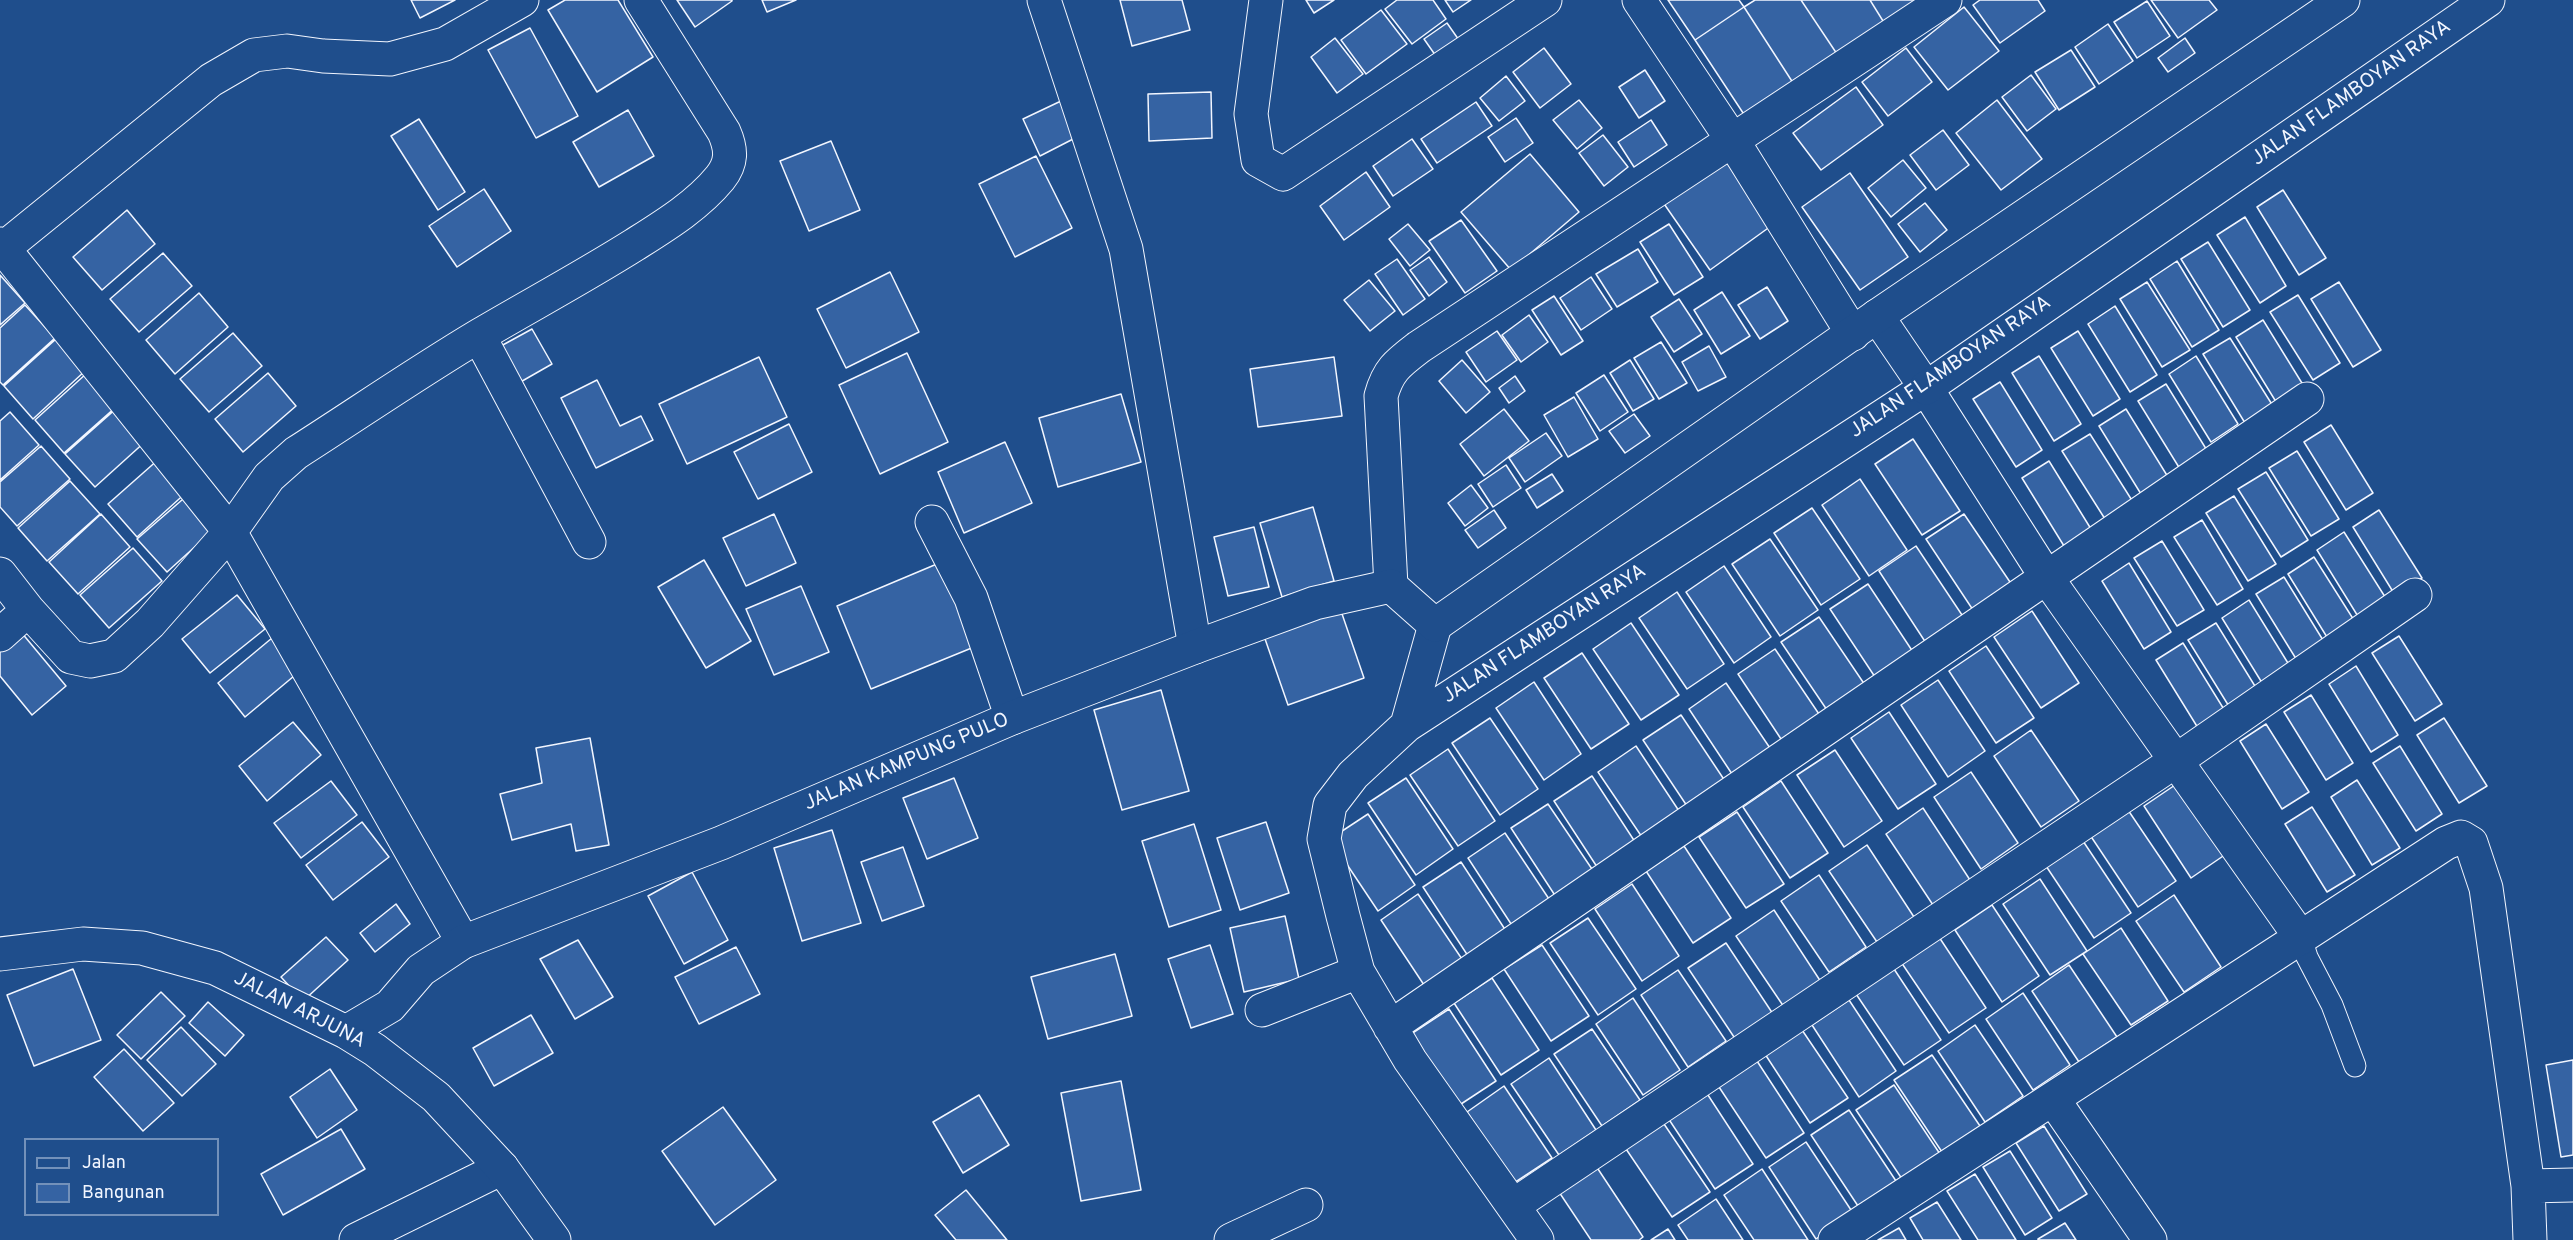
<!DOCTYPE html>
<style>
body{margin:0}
#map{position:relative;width:2573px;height:1240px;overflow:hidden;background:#1f4e8c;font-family:Overpass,sans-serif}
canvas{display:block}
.legend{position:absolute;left:24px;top:1138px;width:195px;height:78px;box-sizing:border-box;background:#1f4e8c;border:2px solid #7391ba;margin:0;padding:8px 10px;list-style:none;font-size:18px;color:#f2f6ff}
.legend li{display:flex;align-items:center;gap:12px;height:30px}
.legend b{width:30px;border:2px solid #7391ba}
</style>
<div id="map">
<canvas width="2573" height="1240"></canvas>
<ul class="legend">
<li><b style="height:8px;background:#1f4e8c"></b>Jalan</li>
<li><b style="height:16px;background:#3563a3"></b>Bangunan</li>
</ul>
</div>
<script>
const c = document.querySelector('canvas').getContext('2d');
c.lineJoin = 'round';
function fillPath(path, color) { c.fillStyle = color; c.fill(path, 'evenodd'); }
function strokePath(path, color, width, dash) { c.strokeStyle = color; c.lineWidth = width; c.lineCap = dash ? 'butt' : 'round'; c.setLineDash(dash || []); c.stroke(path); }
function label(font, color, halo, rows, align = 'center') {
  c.font = font + ' Overpass,sans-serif'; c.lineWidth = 4.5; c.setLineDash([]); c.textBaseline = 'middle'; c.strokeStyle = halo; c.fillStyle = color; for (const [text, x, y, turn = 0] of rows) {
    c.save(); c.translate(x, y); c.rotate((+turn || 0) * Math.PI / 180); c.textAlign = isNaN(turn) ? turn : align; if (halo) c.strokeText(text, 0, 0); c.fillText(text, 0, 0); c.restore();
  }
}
const building = new Path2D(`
 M 411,0 L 455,0 L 420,18 Z
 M 565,0 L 618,0 L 653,57 L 597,92 L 548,10 Z
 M 677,0 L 732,0 L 732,1 L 695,27 Z
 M 762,0 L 796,0 L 767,12 Z
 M 1120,0 L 1182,0 L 1190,30 L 1132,46 Z
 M 1306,0 L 1334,0 L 1314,13 Z
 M 1397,0 L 1433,0 L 1446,19 L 1412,44 L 1385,9 Z
 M 1445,0 L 1471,0 L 1453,12 Z
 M 1668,0 L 1739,0 L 1744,7 L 1695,40 Z
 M 1755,0 L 1801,0 L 1841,60 L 1797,89 L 1744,7 Z
 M 1801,0 L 1870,0 L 1888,29 L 1841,60 Z
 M 1870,0 L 1931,0 L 1888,29 Z
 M 1980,0 L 2038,0 L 2045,11 L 2000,43 L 1973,5 Z
 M 2151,0 L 2209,0 L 2217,10 L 2178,38 Z
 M 2147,1 L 2170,36 L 2137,58 L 2114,22 Z
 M 1744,7 L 1797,89 L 1749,122 L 1695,40 Z
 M 1964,7 L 1999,51 L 1948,90 L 1914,47 Z
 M 1381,10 L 1407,44 L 1366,74 L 1341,40 Z
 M 1447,23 L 1461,43 L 1438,59 L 1424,39 Z
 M 2108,24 L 2133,61 L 2099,84 L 2075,47 Z
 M 530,28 L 578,116 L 536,138 L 488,50 Z
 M 1335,38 L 1363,74 L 1337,93 L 1311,57 Z
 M 2185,38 L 2195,53 L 2168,72 L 2158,58 Z
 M 1544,48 L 1571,84 L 1540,108 L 1513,72 Z
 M 1906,48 L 1932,82 L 1888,116 L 1862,82 Z
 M 2071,50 L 2095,87 L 2059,110 L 2035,72 Z
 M 1645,70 L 1665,101 L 1639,118 L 1619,87 Z
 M 2031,75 L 2056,109 L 2027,131 L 2002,97 Z
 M 1506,76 L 1525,101 L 1499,121 L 1480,98 Z
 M 1856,87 L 1883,125 L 1821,170 L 1793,133 Z
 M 1211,92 L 1212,138 L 1149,141 L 1148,94 Z
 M 1579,100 L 1602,128 L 1577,149 L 1553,120 Z
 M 1997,100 L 2042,159 L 2001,190 L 1956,133 Z
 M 1061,101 L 1079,136 L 1040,156 L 1023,119 Z
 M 1476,102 L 1492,126 L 1437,163 L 1421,139 Z
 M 628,110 L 654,156 L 599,187 L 573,142 Z
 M 1516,118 L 1533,143 L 1505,162 L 1488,137 Z
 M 419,119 L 465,192 L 438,210 L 391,136 Z
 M 1651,120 L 1667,145 L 1634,167 L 1618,142 Z
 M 1943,130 L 1969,165 L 1936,190 L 1910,155 Z
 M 1603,135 L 1628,167 L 1604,186 L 1579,153 Z
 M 1412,139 L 1433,169 L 1393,196 L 1373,166 Z
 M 831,141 L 860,210 L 809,231 L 780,161 Z
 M 1530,154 L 1579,212 L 1511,270 L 1461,212 Z
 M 1721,154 L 1771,226 L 1710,270 L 1660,198 Z
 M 1036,156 L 1072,228 L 1015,257 L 979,184 Z
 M 1903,160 L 1926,188 L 1891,217 L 1868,188 Z
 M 1366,172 L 1390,207 L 1344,240 L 1320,206 Z
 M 1850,173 L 1908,257 L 1860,290 L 1802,207 Z
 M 484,189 L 511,231 L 457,267 L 429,226 Z
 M 2283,190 L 2326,258 L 2299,275 L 2257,207 Z
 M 1925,203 L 1947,230 L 1920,252 L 1898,224 Z
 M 127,210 L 155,244 L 102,290 L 73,257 Z
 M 2245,217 L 2286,286 L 2260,303 L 2217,235 Z
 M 1461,220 L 1497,271 L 1465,293 L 1429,241 Z
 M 1408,224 L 1430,250 L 1410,266 L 1389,239 Z
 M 1669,224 L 1703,277 L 1674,295 L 1640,242 Z
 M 2208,242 L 2250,310 L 2223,327 L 2181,259 Z
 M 1638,249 L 1658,282 L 1617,307 L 1596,274 Z
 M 163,253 L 192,286 L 139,332 L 110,299 Z
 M 1429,257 L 1447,282 L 1429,296 L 1410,270 Z
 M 1397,259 L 1425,299 L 1403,315 L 1375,274 Z
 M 2177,261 L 2219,330 L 2192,347 L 2150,279 Z
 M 890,272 L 919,332 L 846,368 L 817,309 Z
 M 0,275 L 25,303 L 0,325 Z
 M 1591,277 L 1612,309 L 1581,330 L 1560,298 Z
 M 1369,280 L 1395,311 L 1370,331 L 1344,300 Z
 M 2147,282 L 2190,350 L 2162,367 L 2120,299 Z
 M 2339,282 L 2381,350 L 2353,367 L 2311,299 Z
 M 1767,287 L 1788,321 L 1760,339 L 1738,305 Z
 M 1722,292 L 1750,336 L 1721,354 L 1694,310 Z
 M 199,293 L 228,327 L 175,374 L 146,340 Z
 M 2298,295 L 2340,363 L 2313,380 L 2270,312 Z
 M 1554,296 L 1583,341 L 1561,355 L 1532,310 Z
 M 1679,299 L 1702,334 L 1674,352 L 1651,317 Z
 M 25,305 L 55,338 L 3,385 L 0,382 L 0,328 Z
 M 2115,306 L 2157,375 L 2130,392 L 2088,324 Z
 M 1529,315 L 1548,342 L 1521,362 L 1502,335 Z
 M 2263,320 L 2305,388 L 2278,405 L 2236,337 Z
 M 532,329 L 552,364 L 510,388 L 490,352 Z
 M 1497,331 L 1517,360 L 1486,382 L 1466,352 Z
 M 2078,331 L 2120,399 L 2093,416 L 2051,348 Z
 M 233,333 L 262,366 L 209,412 L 180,379 Z
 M 2230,338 L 2273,406 L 2245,423 L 2203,354 Z
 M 56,339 L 85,371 L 33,419 L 4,386 Z
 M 1661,342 L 1687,383 L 1659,399 L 1634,358 Z
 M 1709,346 L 1726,377 L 1698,391 L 1682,362 Z
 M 907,353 L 948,442 L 880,474 L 839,385 Z
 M 2039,356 L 2081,424 L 2054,441 L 2012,373 Z
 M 2196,356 L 2238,424 L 2211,442 L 2169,374 Z
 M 759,357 L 787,417 L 687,464 L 659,404 Z
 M 1334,357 L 1342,416 L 1258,427 L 1250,369 Z
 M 1462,360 L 1490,392 L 1466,413 L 1439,381 Z
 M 1630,360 L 1654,399 L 1633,411 L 1610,373 Z
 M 87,373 L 117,406 L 64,453 L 35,420 Z
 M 268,373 L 296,406 L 243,452 L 215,419 Z
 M 1604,375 L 1628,412 L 1600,431 L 1576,393 Z
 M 1515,376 L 1525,391 L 1509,403 L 1499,388 Z
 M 597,380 L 620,426 L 641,416 L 653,440 L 596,468 L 561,398 Z
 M 2000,382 L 2042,450 L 2016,467 L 1973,399 Z
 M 2166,384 L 2208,452 L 2180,469 L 2138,401 Z
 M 1121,394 L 1141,462 L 1058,487 L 1039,418 Z
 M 1574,397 L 1598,439 L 1568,457 L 1544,415 Z
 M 118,407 L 147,440 L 95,487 L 65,454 Z
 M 1504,409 L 1529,441 L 1484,476 L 1460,444 Z
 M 2126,409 L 2168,477 L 2141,494 L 2099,426 Z
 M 10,412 L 39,445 L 0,480 L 0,421 Z
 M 1634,414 L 1650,436 L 1625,453 L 1609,431 Z
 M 789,424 L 812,472 L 758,499 L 734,452 Z
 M 2331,425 L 2373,493 L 2346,510 L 2304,442 Z
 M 1546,433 L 1562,456 L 1525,482 L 1509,458 Z
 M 2090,434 L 2133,502 L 2105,519 L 2062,451 Z
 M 1913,439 L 1960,511 L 1922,535 L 1875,464 Z
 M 1005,442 L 1032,503 L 964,533 L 938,472 Z
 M 41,446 L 70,479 L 17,526 L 0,507 L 0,482 Z
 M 2297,451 L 2339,519 L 2311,536 L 2269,468 Z
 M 160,458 L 189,490 L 137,537 L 108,504 Z
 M 2049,461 L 2091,529 L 2064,546 L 2022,478 Z
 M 1506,465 L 1521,488 L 1493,507 L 1478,484 Z
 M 2266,472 L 2308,540 L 2281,557 L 2238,489 Z
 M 1552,474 L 1563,491 L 1537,508 L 1526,490 Z
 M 1860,479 L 1907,550 L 1869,576 L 1822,505 Z
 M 70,481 L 100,514 L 47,561 L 18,528 Z
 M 1471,485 L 1488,508 L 1465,526 L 1448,503 Z
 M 190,493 L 219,525 L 167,572 L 137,539 Z
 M 2234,496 L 2276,564 L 2248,581 L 2206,513 Z
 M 1313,507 L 1334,581 L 1282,597 L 1260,523 Z
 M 1812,508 L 1860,579 L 1821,605 L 1774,533 Z
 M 1494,510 L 1506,528 L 1478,548 L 1465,530 Z
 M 2379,510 L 2422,578 L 2395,595 L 2353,527 Z
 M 101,514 L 130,547 L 78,594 L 49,562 Z
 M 774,514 L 796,563 L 746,586 L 723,538 Z
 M 1964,514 L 2012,585 L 1973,610 L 1926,539 Z
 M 2202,520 L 2243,589 L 2217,605 L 2174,537 Z
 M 1254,527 L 1269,587 L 1228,596 L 1214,537 Z
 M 2344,532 L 2387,600 L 2359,618 L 2317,550 Z
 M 1770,539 L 1818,610 L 1780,636 L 1732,564 Z
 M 2162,541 L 2204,610 L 2177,626 L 2134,558 Z
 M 1916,546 L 1964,618 L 1926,643 L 1879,571 Z
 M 133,548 L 162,581 L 109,628 L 80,595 Z
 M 2314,557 L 2357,625 L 2330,642 L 2288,574 Z
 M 704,560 L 751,641 L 706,668 L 658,587 Z
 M 944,561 L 979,645 L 871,689 L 837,606 Z
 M 2129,563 L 2171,632 L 2144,649 L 2102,581 Z
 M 1724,566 L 1771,637 L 1734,663 L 1686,592 Z
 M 2284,577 L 2326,645 L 2298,662 L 2256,594 Z
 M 1868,584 L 1915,655 L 1877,680 L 1830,609 Z
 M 801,586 L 829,652 L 774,675 L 746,609 Z
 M 1677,592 L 1724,664 L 1687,689 L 1639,618 Z
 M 237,595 L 265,629 L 210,673 L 182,639 Z
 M 2249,600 L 2291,668 L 2264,686 L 2222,618 Z
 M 1340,608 L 1364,678 L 1288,705 L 1264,636 Z
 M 2032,611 L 2079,683 L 2041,708 L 1994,637 Z
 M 1819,617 L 1867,688 L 1829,713 L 1781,642 Z
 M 1631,623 L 1679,695 L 1641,720 L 1593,649 Z
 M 2216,623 L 2258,691 L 2230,708 L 2188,640 Z
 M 21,632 L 66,686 L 32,715 L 0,676 L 0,650 Z
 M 2399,636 L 2442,704 L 2415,721 L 2372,653 Z
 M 272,638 L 300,671 L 245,717 L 218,683 Z
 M 2183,643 L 2225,711 L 2198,728 L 2156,660 Z
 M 1986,646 L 2034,718 L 1996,743 L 1949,671 Z
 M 1775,649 L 1823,720 L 1785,745 L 1738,674 Z
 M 1582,653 L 1629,724 L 1591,749 L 1544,678 Z
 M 2356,666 L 2398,735 L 2371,752 L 2329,684 Z
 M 1938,680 L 1985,751 L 1948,777 L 1901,705 Z
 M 1534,682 L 1581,754 L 1544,780 L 1496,708 Z
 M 1726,683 L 1774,754 L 1736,780 L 1689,709 Z
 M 1161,690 L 1189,791 L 1122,810 L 1094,710 Z
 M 2311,695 L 2353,763 L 2326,780 L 2284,712 Z
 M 1889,712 L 1936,784 L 1898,809 L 1851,738 Z
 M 1681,715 L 1729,787 L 1691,812 L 1643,740 Z
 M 1490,718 L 1538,789 L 1500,815 L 1452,743 Z
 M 2444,718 L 2487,786 L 2459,803 L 2417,735 Z
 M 293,722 L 321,755 L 267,801 L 239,766 Z
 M 2266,724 L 2309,792 L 2282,809 L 2240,741 Z
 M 2031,730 L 2079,801 L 2041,827 L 1994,756 Z
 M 590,738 L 609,845 L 576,851 L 571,824 L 512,840 L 500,794 L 542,783 L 536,748 Z
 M 1636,746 L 1683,817 L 1646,843 L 1598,772 Z
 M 2400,746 L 2442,814 L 2416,831 L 2373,763 Z
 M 1448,749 L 1495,821 L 1458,846 L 1410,775 Z
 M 1835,750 L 1882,821 L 1844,847 L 1797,775 Z
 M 1971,772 L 2018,843 L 1981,869 L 1934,797 Z
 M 1592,776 L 1639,848 L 1601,873 L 1554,801 Z
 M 954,778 L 978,838 L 927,859 L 903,798 Z
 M 1406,778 L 1453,849 L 1416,875 L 1368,803 Z
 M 2357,780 L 2400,848 L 2372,865 L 2331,797 Z
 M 331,781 L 357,815 L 301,858 L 274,823 Z
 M 1781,781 L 1828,853 L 1790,878 L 1743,807 Z
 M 2181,781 L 2229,852 L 2191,878 L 2144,806 Z
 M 1548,804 L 1596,875 L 1558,900 L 1511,828 Z
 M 2312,807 L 2355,875 L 2327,892 L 2285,824 Z
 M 1923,808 L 1970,880 L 1933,905 L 1886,834 Z
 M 2128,810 L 2176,881 L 2138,907 L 2090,835 Z
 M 1737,812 L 1784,884 L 1746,908 L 1699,837 Z
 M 1368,814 L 1415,885 L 1378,911 L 1330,839 Z
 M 362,822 L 389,857 L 333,900 L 306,865 Z
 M 1266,822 L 1289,893 L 1240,910 L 1217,838 Z
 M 1194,824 L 1221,910 L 1169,927 L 1142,841 Z
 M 832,830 L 861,923 L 802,941 L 774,848 Z
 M 1505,833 L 1553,905 L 1515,930 L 1468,858 Z
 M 2083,841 L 2131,913 L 2094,938 L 2046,866 Z
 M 1867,845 L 1914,917 L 1877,942 L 1829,871 Z
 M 1684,846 L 1731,918 L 1693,943 L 1646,871 Z
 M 903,847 L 924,906 L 882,921 L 861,862 Z
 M 1461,862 L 1508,934 L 1470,959 L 1423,887 Z
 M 692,872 L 728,940 L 684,964 L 648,896 Z
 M 1819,875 L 1866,947 L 1829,972 L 1781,901 Z
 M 2040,879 L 2087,951 L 2050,975 L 2003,904 Z
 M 1632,884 L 1679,956 L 1642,981 L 1595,909 Z
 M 1418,894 L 1466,965 L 1428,991 L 1381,920 Z
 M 2174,895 L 2221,967 L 2184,992 L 2136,921 Z
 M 396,904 L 410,924 L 375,952 L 360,933 Z
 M 1992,905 L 2039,976 L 2002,1002 L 1955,930 Z
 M 1774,910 L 1821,982 L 1784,1007 L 1736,936 Z
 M 1285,916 L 1299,979 L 1244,992 L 1230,928 Z
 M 1588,918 L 1636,989 L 1598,1015 L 1550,943 Z
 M 2121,928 L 2168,1001 L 2131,1025 L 2083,954 Z
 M 326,937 L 348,960 L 303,1001 L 281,977 Z
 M 1939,937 L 1986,1008 L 1949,1033 L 1901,962 Z
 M 578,940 L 613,997 L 575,1019 L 540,959 Z
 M 1726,943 L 1773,1014 L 1736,1040 L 1688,968 Z
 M 1210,945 L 1233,1014 L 1191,1028 L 1168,959 Z
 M 1542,945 L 1589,1016 L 1551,1041 L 1504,969 Z
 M 736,947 L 760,994 L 699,1024 L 675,977 Z
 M 1115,954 L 1132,1016 L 1048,1039 L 1031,977 Z
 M 2069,965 L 2117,1037 L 2079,1062 L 2032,991 Z
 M 73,969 L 101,1040 L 34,1066 L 7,995 Z
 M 1894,969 L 1941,1040 L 1904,1065 L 1856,994 Z
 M 1678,970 L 1726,1041 L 1688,1067 L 1641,995 Z
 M 1492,978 L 1539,1050 L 1501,1075 L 1454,1003 Z
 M 161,992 L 185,1016 L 141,1059 L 117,1035 Z
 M 2023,993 L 2070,1065 L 2033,1090 L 1986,1019 Z
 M 1633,998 L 1680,1070 L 1643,1095 L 1596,1024 Z
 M 1849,1000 L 1896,1071 L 1859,1097 L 1812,1025 Z
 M 208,1002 L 244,1035 L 225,1056 L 189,1023 Z
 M 1449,1009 L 1496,1081 L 1458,1106 L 1411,1034 Z
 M 531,1015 L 553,1053 L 494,1086 L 473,1048 Z
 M 1975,1025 L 2023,1096 L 1985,1122 L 1938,1051 Z
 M 181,1027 L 216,1064 L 182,1096 L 147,1060 Z
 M 1800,1027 L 1848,1098 L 1810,1123 L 1763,1051 Z
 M 1592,1029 L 1640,1100 L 1602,1126 L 1554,1054 Z
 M 124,1049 L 174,1103 L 143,1131 L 94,1077 Z
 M 1932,1055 L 1980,1126 L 1942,1152 L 1894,1080 Z
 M 1549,1058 L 1596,1130 L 1559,1155 L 1511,1084 Z
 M 2573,1060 L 2573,1155 L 2561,1157 L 2546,1065 Z
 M 1757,1061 L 1804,1133 L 1766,1158 L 1719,1087 Z
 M 330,1069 L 357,1110 L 317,1138 L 290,1097 Z
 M 1121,1081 L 1141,1190 L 1081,1201 L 1061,1093 Z
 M 1894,1085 L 1942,1157 L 1904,1182 L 1856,1110 Z
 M 1504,1086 L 1552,1158 L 1514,1183 L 1467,1112 Z
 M 1706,1092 L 1753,1164 L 1715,1189 L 1668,1118 Z
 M 979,1095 L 1009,1145 L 963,1173 L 933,1122 Z
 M 723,1107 L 776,1180 L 715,1225 L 662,1151 Z
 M 1849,1110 L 1896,1181 L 1858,1206 L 1811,1135 Z
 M 1662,1121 L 1710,1192 L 1672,1217 L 1624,1146 Z
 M 2044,1126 L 2087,1194 L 2059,1211 L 2016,1143 Z
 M 341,1129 L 365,1169 L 283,1215 L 261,1174 Z
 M 1806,1142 L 1853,1213 L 1816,1239 L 1769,1167 Z
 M 2010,1151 L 2052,1218 L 2025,1235 L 1983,1167 Z
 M 1596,1166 L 1643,1237 L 1639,1240 L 1591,1240 L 1559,1192 Z
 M 1762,1169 L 1808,1240 L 1754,1240 L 1724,1195 Z
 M 1975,1174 L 2016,1240 L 1978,1240 L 1947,1191 Z
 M 966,1190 L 1007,1240 L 956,1240 L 935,1215 Z
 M 1716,1199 L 1743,1240 L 1688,1240 L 1678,1225 Z
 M 1937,1202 L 1961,1240 L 1923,1240 L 1910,1218 Z
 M 2065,1223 L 2076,1240 L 2038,1240 L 2038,1239 Z
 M 1899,1228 L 1906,1240 L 1878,1240 Z
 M 1668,1229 L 1675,1240 L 1651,1240 Z`);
const lane = new Path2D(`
 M 2301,938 L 2307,957 L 2332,1005 L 2355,1066`);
const street = new Path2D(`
 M 1044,0 L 1126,249 L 1195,647
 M 1266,0 L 1251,114 L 1258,160 L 1283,174 L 1545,0
 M 1639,0 L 1733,141 L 1853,334
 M 0,244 L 230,532 L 463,942
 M 4,248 L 211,80 L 254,55 L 287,51 L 323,56 L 390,59 L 445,44 L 522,0
 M 1877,316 L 1926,388 L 2047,578 L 2301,938
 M 479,336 L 589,542
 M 932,522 L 971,598 L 1012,718
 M 0,574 L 28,610 L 71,657 L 90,661 L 114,656 L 150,623 L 230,532 L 269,477 L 296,453 C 357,414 418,372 480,335 C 531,305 583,277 634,245 C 664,226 697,206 720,178 C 732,163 732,150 724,132 L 641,0
 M 1391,586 L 1381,396 C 1388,370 1398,363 1419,347 L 1945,0
 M 0,635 L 28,610
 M 1407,725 L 1435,625
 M 1262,1010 L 1358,972
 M 1390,1027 L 2307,399
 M 2053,1099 L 2150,1240
 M 2528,1186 L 2573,1185
 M 1514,1205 L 2177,760 L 2415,595
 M 356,1240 L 502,1168
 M 1231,1240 L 1306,1205
 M 1537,1240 L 1410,1060 L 1358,972 L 1343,916 L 1324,839 L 1330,805 L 1353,775 L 1407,725 L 1926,388
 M 1835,1240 L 2446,843 L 2461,837 L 2471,843 L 2486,888 L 2528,1186 L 2530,1240`);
const secondary = new Path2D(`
 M 1926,388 L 2488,0
 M 0,954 L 83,944 L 142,948 L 215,968 L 346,1032 L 375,1050 L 436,1097 L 502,1168 L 554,1240
 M 346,1032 L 390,1006 L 421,970 L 463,942 L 721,843 L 1012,718 L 1195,647 L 1315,603 L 1391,586 L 1435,625 L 1877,316 L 2343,0`);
const streetNames = [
 ["JALAN FLAMBOYAN RAYA",2352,94,-35],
 ["JALAN FLAMBOYAN RAYA",1951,368,-34],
 ["JALAN FLAMBOYAN RAYA",1545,635,-33],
 ["JALAN KAMPUNG PULO",907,763,-23],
 ["JALAN ARJUNA",299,1011,27]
];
fillPath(building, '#3563a3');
strokePath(building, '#f2f6ff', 1.5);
strokePath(lane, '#f2f6ff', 23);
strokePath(street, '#f2f6ff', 35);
strokePath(secondary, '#f2f6ff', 35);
strokePath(lane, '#1f4e8c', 21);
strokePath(street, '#1f4e8c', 33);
strokePath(secondary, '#1f4e8c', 33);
label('20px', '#f2f6ff', '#1f4e8c', streetNames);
</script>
